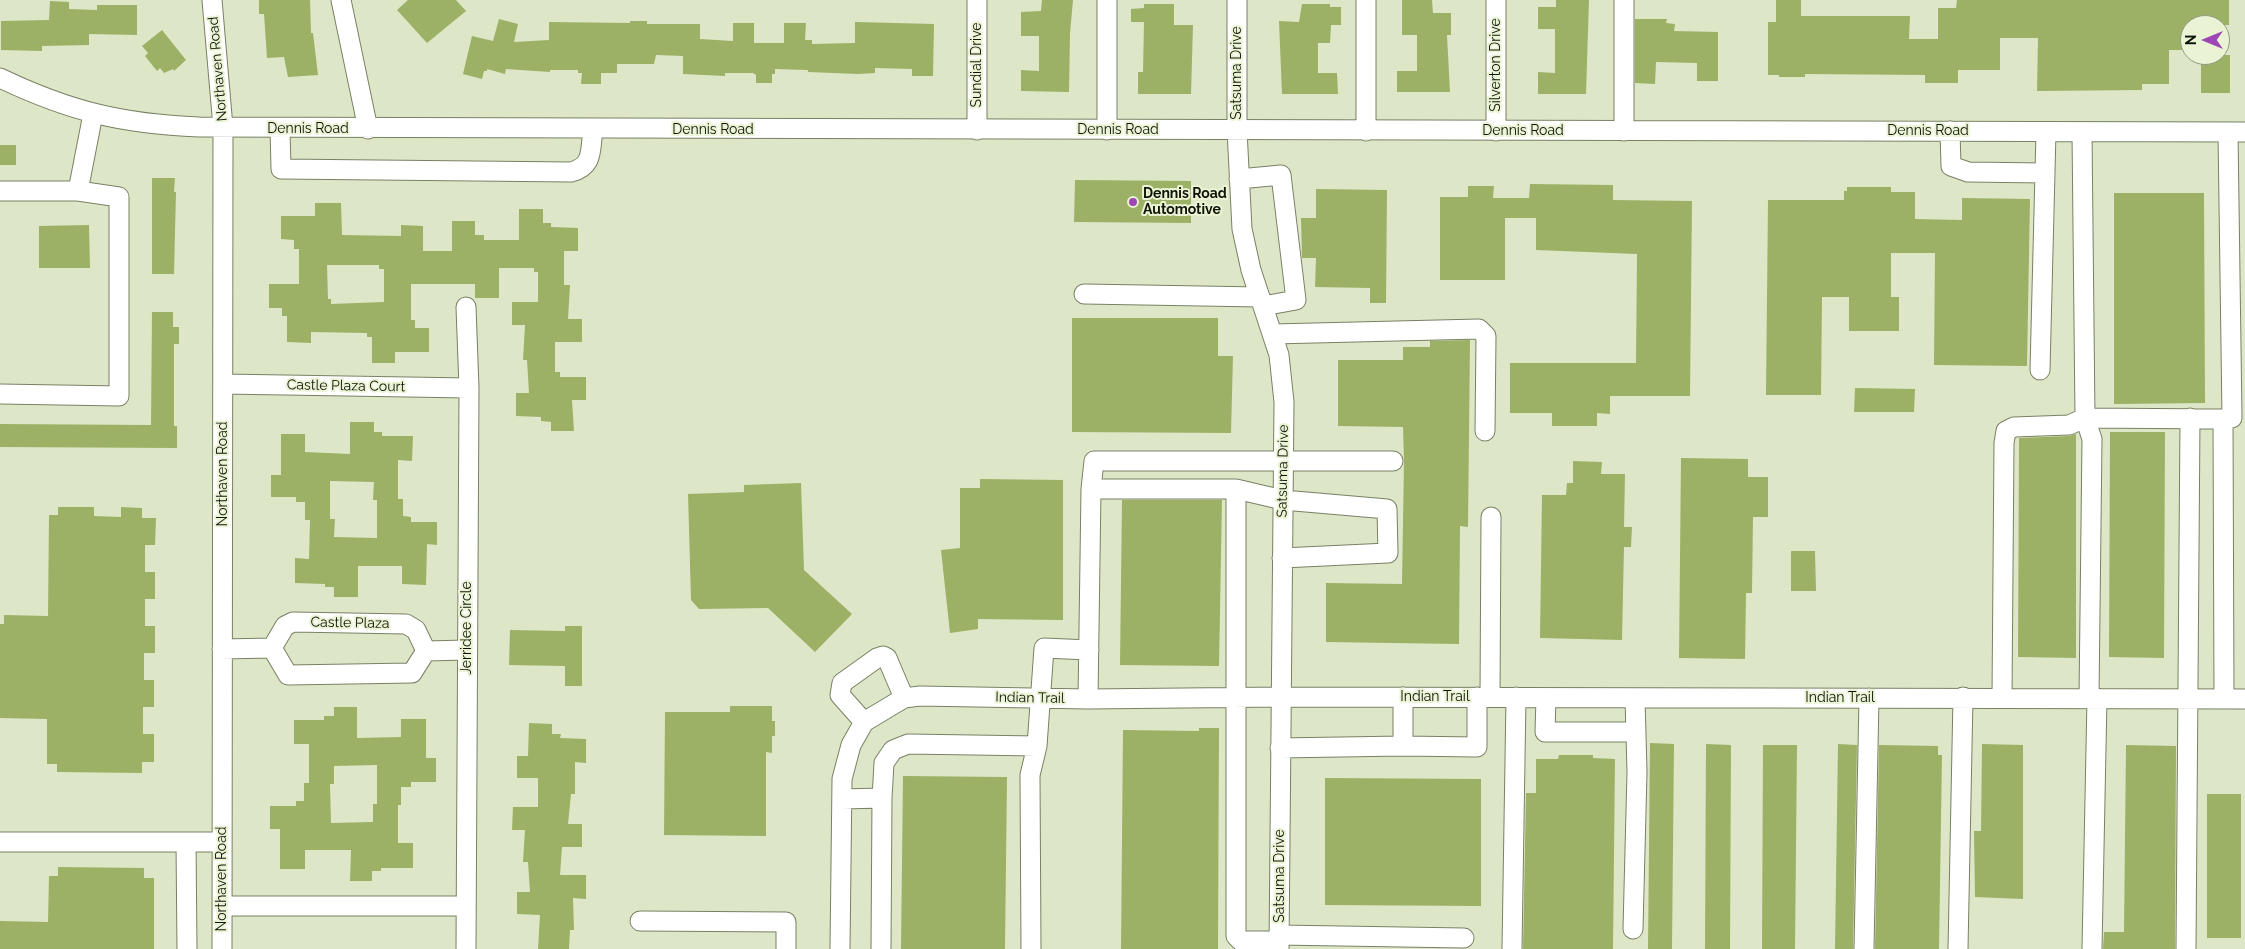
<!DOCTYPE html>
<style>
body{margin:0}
#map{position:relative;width:2245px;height:949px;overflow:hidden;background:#dde7c7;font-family:Raleway,sans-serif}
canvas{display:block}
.north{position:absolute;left:2180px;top:15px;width:50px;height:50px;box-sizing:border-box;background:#eaf4d4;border:1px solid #929a82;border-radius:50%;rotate:270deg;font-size:14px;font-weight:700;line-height:20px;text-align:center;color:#0f1207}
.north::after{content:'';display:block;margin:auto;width:18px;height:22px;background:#9e47b4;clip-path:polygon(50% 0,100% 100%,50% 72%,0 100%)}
</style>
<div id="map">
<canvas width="2245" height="949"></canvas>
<div class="north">N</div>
</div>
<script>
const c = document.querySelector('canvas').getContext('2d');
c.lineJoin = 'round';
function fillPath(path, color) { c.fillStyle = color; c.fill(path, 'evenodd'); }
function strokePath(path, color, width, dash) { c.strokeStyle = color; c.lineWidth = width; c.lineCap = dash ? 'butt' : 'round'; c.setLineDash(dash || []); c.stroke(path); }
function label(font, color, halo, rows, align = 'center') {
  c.font = font + ' Raleway,sans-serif'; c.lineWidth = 4; c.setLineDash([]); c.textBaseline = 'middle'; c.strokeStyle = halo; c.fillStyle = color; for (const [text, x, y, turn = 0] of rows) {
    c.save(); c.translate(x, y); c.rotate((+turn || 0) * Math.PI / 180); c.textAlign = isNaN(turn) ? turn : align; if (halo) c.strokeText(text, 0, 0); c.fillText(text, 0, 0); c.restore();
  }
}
const building = new Path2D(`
 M 259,0 L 310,0 L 311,33 L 313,33 L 318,75 L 288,77 L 284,57 L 267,58 L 264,14 L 259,14 Z
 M 408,0 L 456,0 L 466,11 L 427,43 L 397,10 Z
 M 1042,0 L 1073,0 L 1070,33 L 1069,92 L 1021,91 L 1021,70 L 1039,71 L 1039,36 L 1021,36 L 1021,12 L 1041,11 Z
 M 1402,0 L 1432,0 L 1433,13 L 1451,13 L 1451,35 L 1447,35 L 1450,92 L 1397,92 L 1397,71 L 1417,71 L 1417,35 L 1402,35 Z
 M 1556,0 L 1589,0 L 1586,94 L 1538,94 L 1538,72 L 1555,73 L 1555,29 L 1538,29 L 1538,7 L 1556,7 Z
 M 1776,0 L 1801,0 L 1801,16 L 1910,16 L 1909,39 L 1938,39 L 1938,8 L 1956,8 L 1957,0 L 2229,0 L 2229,25 L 2190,25 L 2190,50 L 2169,50 L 2169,84 L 2142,84 L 2142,90 L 2037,91 L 2038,38 L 2000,38 L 2000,70 L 1958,70 L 1958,83 L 1925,83 L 1925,75 L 1805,74 L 1805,77 L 1779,77 L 1779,75 L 1768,75 L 1768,22 L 1776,22 Z
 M 50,1 L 69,2 L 69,9 L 97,10 L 97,5 L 137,5 L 137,35 L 89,34 L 89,45 L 42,46 L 42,51 L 1,50 L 1,21 L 49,20 Z
 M 1144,4 L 1174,4 L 1174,25 L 1193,25 L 1191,94 L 1138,94 L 1138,72 L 1143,72 L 1144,22 L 1131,22 L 1131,9 L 1144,8 Z
 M 1302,4 L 1330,4 L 1330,7 L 1341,7 L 1341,25 L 1331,25 L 1330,43 L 1318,43 L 1318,73 L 1337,73 L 1338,94 L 1282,94 L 1279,21 L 1299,22 Z
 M 499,19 L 518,24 L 514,42 L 549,40 L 549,22 L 630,23 L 630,21 L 647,21 L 647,24 L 700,24 L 700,39 L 733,41 L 733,23 L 754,23 L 754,43 L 784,43 L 784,23 L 806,23 L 805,40 L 812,40 L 812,44 L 855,43 L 855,22 L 934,24 L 933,76 L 912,76 L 912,69 L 875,68 L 875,73 L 858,74 L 808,72 L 808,70 L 775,69 L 775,74 L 772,74 L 772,83 L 756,83 L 756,75 L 753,73 L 725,73 L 725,76 L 683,74 L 683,56 L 656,55 L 654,64 L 617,64 L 617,73 L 601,73 L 601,84 L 581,84 L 582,73 L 578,73 L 578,70 L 550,70 L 550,72 L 506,69 L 505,74 L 487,69 L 487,71 L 484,71 L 482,79 L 463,74 L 472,36 L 493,41 Z
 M 1635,19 L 1667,19 L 1666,23 L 1675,24 L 1674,31 L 1718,32 L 1718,81 L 1697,81 L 1697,63 L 1656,62 L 1655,84 L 1635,83 Z
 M 162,30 L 186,60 L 174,71 L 173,69 L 164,73 L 160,68 L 157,71 L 145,56 L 148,53 L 142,46 Z
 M 2201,55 L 2230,55 L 2230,93 L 2201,93 Z
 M 0,145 L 16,145 L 16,165 L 0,165 Z
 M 152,178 L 175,178 L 174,192 L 176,192 L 174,274 L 152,274 Z
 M 1075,180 L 1191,181 L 1191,223 L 1074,222 Z
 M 1530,184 L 1613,185 L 1613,200 L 1692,201 L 1690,396 L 1610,396 L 1610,414 L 1597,413 L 1597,426 L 1552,426 L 1552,413 L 1510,413 L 1510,363 L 1636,363 L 1637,254 L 1536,250 L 1536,218 L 1505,218 L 1505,280 L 1440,280 L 1440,197 L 1468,197 L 1468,186 L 1494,186 L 1493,198 L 1529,198 Z
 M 1847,187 L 1891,187 L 1891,192 L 1915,192 L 1915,219 L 1962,220 L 1962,198 L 2030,199 L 2027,366 L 1934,365 L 1935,253 L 1891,253 L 1891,297 L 1899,297 L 1899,331 L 1849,331 L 1849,297 L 1822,297 L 1821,395 L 1766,395 L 1768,200 L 1844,200 L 1844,191 L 1847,191 Z
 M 1316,189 L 1387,190 L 1386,303 L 1370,303 L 1370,288 L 1315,287 L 1316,258 L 1302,258 L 1301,218 L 1316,218 Z
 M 2114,193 L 2204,193 L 2205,403 L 2114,404 Z
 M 315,203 L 341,203 L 342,235 L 401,236 L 401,225 L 423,226 L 423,251 L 452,251 L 452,221 L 475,221 L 475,235 L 484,235 L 484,240 L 519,240 L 519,209 L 543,209 L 543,223 L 551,223 L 551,227 L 578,228 L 578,251 L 564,251 L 564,285 L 570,285 L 568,319 L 582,319 L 582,342 L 555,342 L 555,372 L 560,372 L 560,377 L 586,377 L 586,400 L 572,400 L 574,431 L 551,431 L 551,422 L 541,421 L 541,417 L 516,416 L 516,393 L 529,393 L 527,360 L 523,360 L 525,325 L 512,325 L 512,302 L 538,302 L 538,272 L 534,272 L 534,268 L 499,268 L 499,298 L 475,298 L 475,284 L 411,284 L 411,320 L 415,320 L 415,328 L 429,328 L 429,352 L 395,352 L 395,363 L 372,363 L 372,337 L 367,337 L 367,333 L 311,332 L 311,343 L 287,342 L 287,316 L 282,316 L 282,308 L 269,308 L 269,284 L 299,284 L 299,249 L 294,249 L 294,240 L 281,239 L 281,216 L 315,216 ZM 327,265 L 379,265 L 379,269 L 384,269 L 384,302 L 331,304 L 331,299 L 328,299 Z
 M 89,225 L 90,268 L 39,268 L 39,226 Z
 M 152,312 L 173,312 L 173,327 L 179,327 L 179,344 L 174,344 L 174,426 L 177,426 L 177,448 L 0,447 L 0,424 L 151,425 Z
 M 1072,318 L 1218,318 L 1218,356 L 1233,356 L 1231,433 L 1072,432 Z
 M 1470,340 L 1468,527 L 1460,526 L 1459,644 L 1326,642 L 1326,583 L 1402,584 L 1404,461 L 1403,427 L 1338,426 L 1338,360 L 1403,360 L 1403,347 L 1430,347 L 1430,341 Z
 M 1855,388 L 1915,389 L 1914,412 L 1854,412 Z
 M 350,422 L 374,422 L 374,432 L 382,432 L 382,436 L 413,436 L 412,461 L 398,460 L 398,499 L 403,499 L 403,516 L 411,517 L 411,522 L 437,522 L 437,545 L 427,544 L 426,585 L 402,584 L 402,566 L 358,566 L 358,597 L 334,597 L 334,587 L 325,587 L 325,584 L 295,583 L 295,558 L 309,559 L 310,520 L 305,520 L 305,502 L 296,502 L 296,497 L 271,497 L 271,475 L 281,475 L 281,434 L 305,434 L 305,452 L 350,454 ZM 330,481 L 374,482 L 373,500 L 377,500 L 377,538 L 334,537 L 335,519 L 330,519 Z
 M 2110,432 L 2165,432 L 2164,658 L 2109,657 Z
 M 2076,434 L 2076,658 L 2018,657 L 2019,438 L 2069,436 Z
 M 1681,458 L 1748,459 L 1748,477 L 1768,477 L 1768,517 L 1753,517 L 1752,593 L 1746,593 L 1745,659 L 1679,658 Z
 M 1573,461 L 1602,462 L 1601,474 L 1625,474 L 1624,527 L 1632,527 L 1631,547 L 1624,547 L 1622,640 L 1540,638 L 1542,495 L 1566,495 L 1567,483 L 1573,483 Z
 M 980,479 L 1063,480 L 1063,620 L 978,619 L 978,629 L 950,633 L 941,550 L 960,548 L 960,488 L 980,488 Z
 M 801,483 L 804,570 L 852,614 L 815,652 L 768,608 L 699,609 L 691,600 L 688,494 L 744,492 L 744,485 Z
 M 1122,500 L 1222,500 L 1219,666 L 1120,665 Z
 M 58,507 L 94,507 L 94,516 L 121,517 L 121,507 L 142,508 L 142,518 L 156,518 L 155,545 L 145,545 L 145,572 L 155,572 L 155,599 L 145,599 L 145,626 L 155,626 L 155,653 L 144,653 L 144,680 L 154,680 L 154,707 L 143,707 L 143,734 L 154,734 L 154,762 L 142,762 L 142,773 L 57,772 L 57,764 L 47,764 L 47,719 L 0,718 L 0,624 L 4,624 L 4,615 L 48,616 L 49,515 L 58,515 Z
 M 1791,551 L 1815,551 L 1816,591 L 1791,591 Z
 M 565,626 L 582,626 L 582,686 L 565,686 L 565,666 L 509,665 L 510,630 L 565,631 Z
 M 730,706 L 772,706 L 772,721 L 775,721 L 775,736 L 772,736 L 772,753 L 766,752 L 766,836 L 664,835 L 665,712 L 730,712 Z
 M 334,707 L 357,707 L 357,738 L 401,737 L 401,719 L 426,719 L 426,758 L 436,758 L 436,782 L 411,782 L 411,787 L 401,787 L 401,805 L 398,805 L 398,843 L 413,843 L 413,868 L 381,868 L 381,871 L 372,871 L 372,881 L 350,881 L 351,850 L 305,850 L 305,869 L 280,869 L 280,829 L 270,829 L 270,806 L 296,806 L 296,801 L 304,801 L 304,783 L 309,783 L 309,744 L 294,744 L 294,720 L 324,720 L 324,716 L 334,716 ZM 377,765 L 377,804 L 373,804 L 373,822 L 331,823 L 330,784 L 334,784 L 334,766 Z
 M 529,723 L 552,724 L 552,734 L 561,734 L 560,738 L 586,739 L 586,763 L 575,762 L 575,794 L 571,794 L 568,824 L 582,824 L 582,847 L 562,847 L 560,875 L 586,875 L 586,899 L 573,898 L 574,930 L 570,930 L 569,949 L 538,949 L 540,915 L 517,914 L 517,892 L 530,892 L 528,862 L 523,862 L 525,830 L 512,830 L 513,807 L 538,807 L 538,778 L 517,778 L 517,756 L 528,756 Z
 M 1199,728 L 1219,728 L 1218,949 L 1121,949 L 1123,730 L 1199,731 Z
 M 1650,743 L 1674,744 L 1672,949 L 1648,949 Z
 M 1706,744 L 1731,745 L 1730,949 L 1705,949 Z
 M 1838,744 L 1857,745 L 1853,949 L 1835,949 Z
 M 1982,744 L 2023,745 L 2023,899 L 1975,897 L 1974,831 L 1981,831 Z
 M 1763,745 L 1797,745 L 1795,949 L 1762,949 Z
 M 1879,745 L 1938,746 L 1938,755 L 1942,755 L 1939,949 L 1875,949 Z
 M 2126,745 L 2176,746 L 2175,949 L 2103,949 L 2104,932 L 2124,932 Z
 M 1559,755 L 1593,755 L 1593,758 L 1615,759 L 1613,949 L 1523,949 L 1526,793 L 1536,793 L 1536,759 L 1558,759 Z
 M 903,776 L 1007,777 L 1005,949 L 901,949 Z
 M 1325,778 L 1481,779 L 1481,906 L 1325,905 Z
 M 2207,794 L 2241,794 L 2241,938 L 2207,938 Z
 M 58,867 L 144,868 L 144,878 L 154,878 L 154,949 L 0,949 L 0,921 L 48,922 L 49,876 L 58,876 Z`);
const minor = new Path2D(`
 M 212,0 L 223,127 L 222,949
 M 341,0 L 368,129
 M 1237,0 L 1237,130 L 1242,229 L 1251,270 L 1279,355 L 1284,402 L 1279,949
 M 0,78 C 69,111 122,124 199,127 L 2245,132
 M 280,129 L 281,169 L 571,172 C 594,166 590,150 593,129
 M 977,130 L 977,0
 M 1107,130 L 1107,0
 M 1366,131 L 1366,0
 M 1496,131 L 1496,0
 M 1624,131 L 1624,0
 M 1950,131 L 1951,166 L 1968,172 L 2044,173
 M 2082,132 L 2085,418 L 2223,419 L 2232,418 L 2228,132
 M 1239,179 L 1281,175 L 1296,300 L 1263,306
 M 0,191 L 78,191 L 119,197 L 119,396 L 0,394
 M 78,191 L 93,114
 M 1084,294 L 1260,297
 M 466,307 L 469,388 L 466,949
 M 1273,334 L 1479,329 L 1486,336 L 1485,431
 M 2040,370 L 2046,132
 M 223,384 L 469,388
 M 2223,419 L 2224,699
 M 1091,489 L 1094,461 L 1393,461
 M 272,648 L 285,626 L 293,622 L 406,624 L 416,630 L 426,651
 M 222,649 L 272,648 L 288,675 L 412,673 L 426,651 L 467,650
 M 1403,697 L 1403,746
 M 1490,697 L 1491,517
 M 2002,697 L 2004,443 L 2006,431 L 2014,427 L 2069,425 L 2085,418 L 2092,439 L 2089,698
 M 1546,698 L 1545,732 L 1636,732
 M 1088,699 L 1091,489 L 1236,489
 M 864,722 L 840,695 L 842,683 L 877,658 L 883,656 L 887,658 L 904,698
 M 1280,748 L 1403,746 L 1477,747 L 1477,697
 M 882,798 L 884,763 L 893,750 L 908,744 L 1037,746 L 1044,648 L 1089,650
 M 842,799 L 882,798 L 881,949
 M 0,842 L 222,842
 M 186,842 L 187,949
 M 222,906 L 466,906
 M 640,921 L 786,922 L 786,949
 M 1633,929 L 1637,772 L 1635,698
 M 1279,935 L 1464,938
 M 1279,941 L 1241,941 L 1236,936 L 1236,489 L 1283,500 L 1387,509 L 1388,553 L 1282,558
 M 840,949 L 842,779 L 851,745 L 864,722 L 904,698 L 920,696 L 1088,699 L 1280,697 L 2245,699
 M 1031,949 L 1030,775 L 1037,746
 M 1512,949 L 1516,697
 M 1864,949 L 1869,698
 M 1958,949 L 1963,697
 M 2092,949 L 2097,698
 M 2186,949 L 2190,418`);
const markers = [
 [1133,202,5,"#9e47b4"]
];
const streetNames = [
 ["Sundial Drive",977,65,-90],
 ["Silverton Drive",1496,65,-90],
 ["Northaven Road",218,69,-95],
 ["Satsuma Drive",1237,73,-90],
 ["Dennis Road",308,129],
 ["Dennis Road",713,130],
 ["Dennis Road",1118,130],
 ["Dennis Road",1523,131],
 ["Dennis Road",1928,131],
 ["Castle Plaza Court",346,386,1],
 ["Satsuma Drive",1283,471,-89],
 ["Northaven Road",223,474,-90],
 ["Castle Plaza",350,623,1],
 ["Jerridee Circle",467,628,-90],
 ["Indian Trail",1435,697],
 ["Indian Trail",1030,698,1],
 ["Indian Trail",1840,698],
 ["Satsuma Drive",1280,876,-90],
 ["Northaven Road",222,879,-90]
];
const poiNames = [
 ["Dennis Road",1143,194],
 ["Automotive",1143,210]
];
fillPath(building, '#9cb165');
strokePath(minor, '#788164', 21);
strokePath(minor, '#fff', 19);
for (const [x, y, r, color] of markers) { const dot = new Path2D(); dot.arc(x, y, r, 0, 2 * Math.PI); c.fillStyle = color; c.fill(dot); strokePath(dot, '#eaf4d4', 2); }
label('14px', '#0f1207', '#eaf4d4', streetNames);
label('bold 14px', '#0f1207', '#eaf4d4', poiNames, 'left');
</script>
